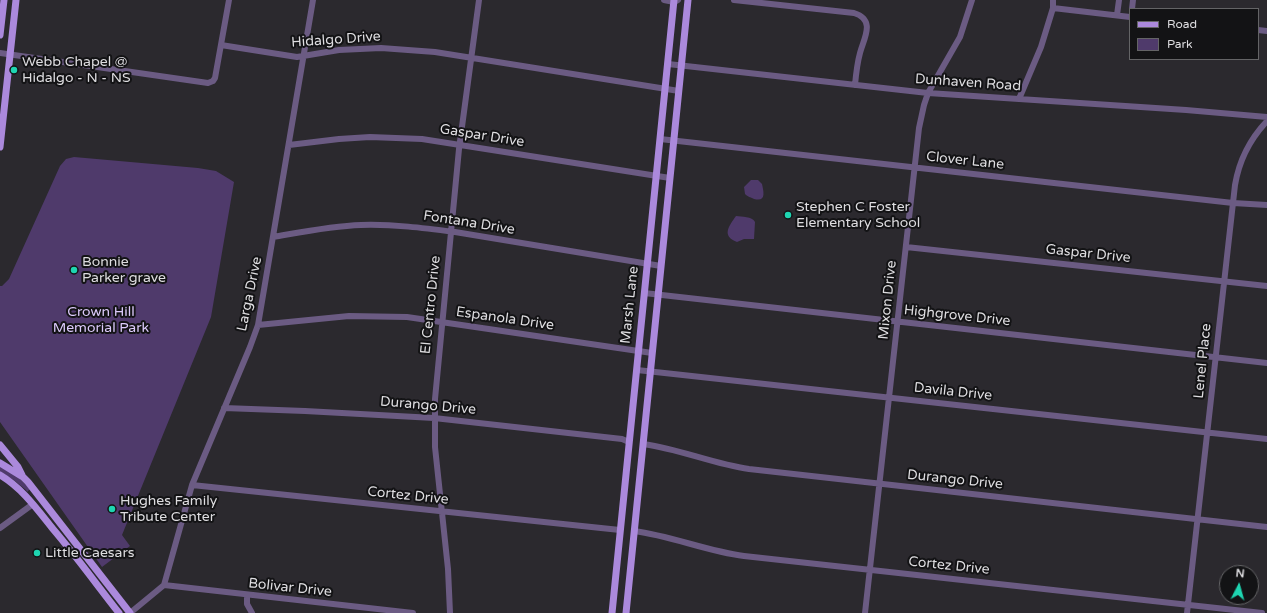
<!DOCTYPE html>
<style>
body{margin:0}
#map{position:relative;width:1267px;height:613px;overflow:hidden;background:#2b292e;font-family:"Varela Round",sans-serif}
canvas{display:block}
.legend{position:absolute;left:1129px;top:8px;width:130px;height:52px;box-sizing:border-box;background:#131315;border:1px solid #646466;margin:0;padding:5px 7px;list-style:none;font-size:12px;color:#dedde0}
.legend li{display:flex;align-items:center;gap:8px;height:20px}
.legend b{width:20px;border:1px solid #646466}
.north{position:absolute;left:1219px;top:565px;width:40px;height:40px;box-sizing:border-box;background:#131315;border:1px solid #646466;border-radius:50%;rotate:6deg;font-size:11px;font-weight:700;line-height:16px;text-align:center;color:#dedde0}
.north::after{content:'';display:block;margin:auto;width:14px;height:18px;background:#1ed5b1;clip-path:polygon(50% 0,100% 100%,50% 72%,0 100%)}
</style>
<div id="map">
<canvas width="1267" height="613"></canvas>
<ul class="legend">
<li><b style="height:5px;background:#ab89dc"></b>Road</li>
<li><b style="height:11px;background:#4f3a6b"></b>Park</li>
</ul>
<div class="north">N</div>
</div>
<script>
const c = document.querySelector('canvas').getContext('2d');
c.lineJoin = 'round';
function fillPath(path, color) { c.fillStyle = color; c.fill(path, 'evenodd'); }
function strokePath(path, color, width, dash) { c.strokeStyle = color; c.lineWidth = width; c.lineCap = dash ? 'butt' : 'round'; c.setLineDash(dash || []); c.stroke(path); }
function label(font, color, halo, rows, align = 'center') {
  c.font = font + ' "Varela Round",sans-serif'; c.lineWidth = 4; c.setLineDash([]); c.textBaseline = 'middle'; c.strokeStyle = halo; c.fillStyle = color; for (const [text, x, y, turn = 0] of rows) {
    c.save(); c.translate(x, y); c.rotate((+turn || 0) * Math.PI / 180); c.textAlign = isNaN(turn) ? turn : align; if (halo) c.strokeText(text, 0, 0); c.fillText(text, 0, 0); c.restore();
  }
}
const green = new Path2D(`
 M 74,157 L 198,168 L 216,171 L 234,182 L 211,317 L 122,535 L 130,546 L 102,567 L 0,422 L 0,286 L 2,286 L 9,279 L 60,166 L 66,159 Z
 M 751,180 L 758,180 L 762,184 C 764,193 766,202 754,199 C 750,197 748,197 745,194 L 744,187 Z
 M 736,216 C 742,217 752,216 755,222 L 754,239 L 744,239 L 737,242 C 721,236 729,226 736,216 Z
 M 0,466 L 13,472 L 30,489 L 27,492 L 26,490 L 15,481 L 0,471 Z`);
const minor = new Path2D(`
 M 664,0 L 674,2 L 678,0
 M 734,0 L 854,13 C 876,20 864,38 860,53 C 857,64 856,74 855,85
 M 1053,8 L 1130,17
 M 1132,9 L 1133,0
 M 1117,15 L 1119,0
 M 1258,30 L 1267,31
 M 221,45 L 297,57 L 339,50 L 381,48 L 435,52 L 679,91
 M 0,53 L 208,83 L 213,81 L 215,78 L 229,0
 M 668,64 L 928,93 L 1186,110 L 1267,117
 M 1019,99 L 1041,47 L 1053,8 L 1053,0
 M 660,139 L 1233,203 L 1267,205
 M 289,145 L 339,139 L 370,137 L 422,139 L 670,178
 M 273,237 C 302,232 331,226 361,225 C 393,224 424,228 455,232 L 661,266
 M 906,247 L 1267,286
 M 644,293 L 1267,363
 M 258,325 L 349,316 L 407,317 L 652,353
 M 637,370 L 1267,439
 M 224,408 L 305,411 L 434,418 L 622,439 L 629,442
 M 643,444 C 680,449 713,464 749,469 L 1267,527
 M 192,485 L 620,530
 M 0,528 L 33,504
 M 634,531 C 672,536 706,551 744,556 L 1262,613
 M 164,585 L 413,613
 M 247,595 L 247,604 L 252,613
 M 130,613 L 164,585 L 192,485 L 250,347 L 258,325 L 313,0
 M 450,613 L 448,569 L 435,447 L 435,399 L 459,149 L 479,0
 M 865,613 L 919,128 L 924,105 L 928,93 L 960,37 L 972,0
 M 1187,613 L 1235,185 C 1239,161 1250,139 1267,121`);
const major = new Path2D(`
 M 0,35 L 4,0
 M 0,147 L 16,0
 M 0,445 L 18,467 L 22,475
 M 0,463 L 23,477 L 28,482 L 130,613
 M 0,475 C 22,488 37,509 53,529 C 76,556 97,585 119,613
 M 612,613 L 674,0
 M 626,613 L 688,0`);
const markers = [
 [14,70,4,"#1ed5b1"],
 [788,215,4,"#1ed5b1"],
 [74,270,4,"#1ed5b1"],
 [112,509,4,"#1ed5b1"],
 [37,553,4,"#1ed5b1"]
];
const streetNames = [
 ["Hidalgo Drive",336,40,-4],
 ["Dunhaven Road",968,83,4],
 ["Gaspar Drive",482,136,9],
 ["Clover Lane",965,161,6],
 ["Fontana Drive",469,223,9],
 ["Gaspar Drive",1088,254,6],
 ["Larga Drive",250,294,-78],
 ["Mixon Drive",888,300,-84],
 ["El Centro Drive",431,305,-84],
 ["Marsh Lane",630,305,-84],
 ["Highgrove Drive",957,316,6],
 ["Espanola Drive",505,319,8],
 ["Lenel Place",1203,361,-84],
 ["Davila Drive",953,392,6],
 ["Durango Drive",428,406,5],
 ["Durango Drive",955,480,6],
 ["Cortez Drive",408,496,6],
 ["Cortez Drive",949,566,6],
 ["Bolivar Drive",290,588,6]
];
const poiNames = [
 ["Webb Chapel @",22,62],
 ["Hidalgo - N - NS",22,78],
 ["Stephen C Foster",796,207],
 ["Elementary School",796,223],
 ["Bonnie",82,262],
 ["Parker grave",82,278],
 ["Hughes Family",120,501],
 ["Tribute Center",120,517],
 ["Little Caesars",45,553]
];
const parkNames = [
 ["Crown Hill",101,312],
 ["Memorial Park",101,328]
];
fillPath(green, '#4f3a6b');
strokePath(minor, '#6b5b83', 6);
strokePath(major, '#ab89dc', 7);
for (const [x, y, r, color] of markers) { const dot = new Path2D(); dot.arc(x, y, r, 0, 2 * Math.PI); c.fillStyle = color; c.fill(dot); strokePath(dot, '#131315', 1.5); }
label('14px', '#dedde0', '#131315', streetNames);
label('14px', '#dedde0', '#131315', poiNames, 'left');
label('14px', '#ddcbfc', '#131315', parkNames);
</script>
